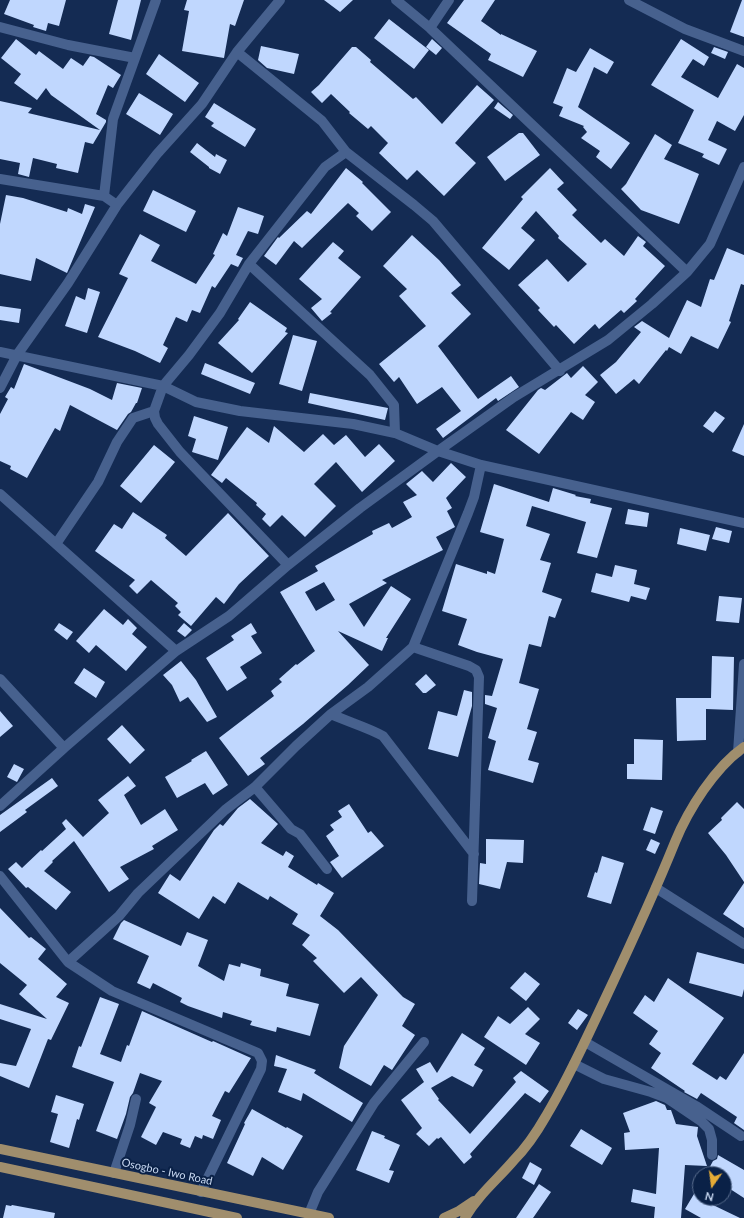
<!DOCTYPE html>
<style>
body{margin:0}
#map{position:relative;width:744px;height:1218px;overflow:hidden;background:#142b53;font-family:Lato,sans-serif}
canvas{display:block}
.north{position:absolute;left:692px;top:1166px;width:40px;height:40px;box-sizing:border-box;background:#0a2147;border:1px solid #576b8c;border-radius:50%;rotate:194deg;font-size:11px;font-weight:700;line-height:16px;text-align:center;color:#cadaf3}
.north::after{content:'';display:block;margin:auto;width:14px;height:18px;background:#e6ac36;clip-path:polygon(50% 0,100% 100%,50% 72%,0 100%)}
</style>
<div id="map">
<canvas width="744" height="1218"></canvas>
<div class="north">N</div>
</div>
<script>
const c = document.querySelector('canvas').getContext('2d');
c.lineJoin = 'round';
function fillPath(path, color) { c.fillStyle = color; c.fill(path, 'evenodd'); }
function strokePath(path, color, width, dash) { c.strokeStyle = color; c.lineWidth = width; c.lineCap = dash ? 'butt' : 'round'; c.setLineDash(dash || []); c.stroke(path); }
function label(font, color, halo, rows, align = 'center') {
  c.font = font + ' Lato,sans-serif'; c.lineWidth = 4; c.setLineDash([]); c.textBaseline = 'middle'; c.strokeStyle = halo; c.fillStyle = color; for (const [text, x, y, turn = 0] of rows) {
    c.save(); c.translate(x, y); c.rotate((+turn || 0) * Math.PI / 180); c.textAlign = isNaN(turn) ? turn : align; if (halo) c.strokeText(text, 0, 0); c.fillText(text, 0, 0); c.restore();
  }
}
const building = new Path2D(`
 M 10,0 L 66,0 L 59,26 L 48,23 L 46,31 L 33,27 L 34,25 L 4,14 Z
 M 118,0 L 141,0 L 131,40 L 109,34 Z
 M 187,0 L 244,0 L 235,26 L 230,24 L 224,58 L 182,51 L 189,11 L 184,10 Z
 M 324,0 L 353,0 L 340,12 Z
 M 464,0 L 495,0 L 481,21 L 501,35 L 501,34 L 537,51 L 523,77 L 488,60 L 491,54 L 447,23 Z
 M 742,0 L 744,0 L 744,37 L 730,32 Z
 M 389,19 L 429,50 L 414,69 L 374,38 Z
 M 16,39 L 36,55 L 39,51 L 63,69 L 71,58 L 83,66 L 90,56 L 94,57 L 121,75 L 113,88 L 108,85 L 96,114 L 106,120 L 106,122 L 93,144 L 85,142 L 78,173 L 56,168 L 57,164 L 33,158 L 29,177 L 18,174 L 20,163 L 0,159 L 0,101 L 32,108 L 28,113 L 100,130 L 51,95 L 46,88 L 37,100 L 14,83 L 21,74 L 1,58 Z
 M 432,39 L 442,48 L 436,55 L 426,47 Z
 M 681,39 L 709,57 L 704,66 L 693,59 L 681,77 L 718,98 L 737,64 L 744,68 L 744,115 L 735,131 L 717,121 L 708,140 L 727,149 L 719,165 L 702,157 L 704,154 L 678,143 L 694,110 L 651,85 Z
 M 261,46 L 299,54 L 294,74 L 267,68 L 258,60 Z
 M 352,47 L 356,47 L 371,60 L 370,62 L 413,99 L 416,97 L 442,124 L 477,85 L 494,100 L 455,143 L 476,163 L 444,196 L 417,170 L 407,180 L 379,153 L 388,143 L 371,126 L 368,129 L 349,113 L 350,112 L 331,94 L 322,103 L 311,92 L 319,85 Z
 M 714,47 L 728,52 L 725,59 L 711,53 Z
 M 590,48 L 614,62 L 607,74 L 594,67 L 578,107 L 630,143 L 611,169 L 596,157 L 600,151 L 581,138 L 587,132 L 583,127 L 584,126 L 559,116 L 563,107 L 553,103 L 567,68 L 576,72 Z
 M 159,54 L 199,83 L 185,102 L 146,74 Z
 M 139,93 L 173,114 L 160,135 L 126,114 Z
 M 498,102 L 513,115 L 510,119 L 494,108 Z
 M 214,103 L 256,129 L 245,147 L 211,126 L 214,123 L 205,117 Z
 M 519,133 L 523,133 L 540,155 L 505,181 L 487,157 Z
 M 655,134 L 672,145 L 664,159 L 699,174 L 679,224 L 641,210 L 621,189 L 626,184 Z
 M 197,143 L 215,157 L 216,154 L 227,160 L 220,174 L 209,168 L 209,167 L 190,152 Z
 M 346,168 L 363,182 L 362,183 L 391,212 L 372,231 L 356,216 L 359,213 L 348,203 L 302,248 L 294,241 L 276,265 L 264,256 L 278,237 L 279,238 L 307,211 L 311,214 Z
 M 550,168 L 564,183 L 557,189 L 577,210 L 572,215 L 601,243 L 605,239 L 624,256 L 638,236 L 646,242 L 643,246 L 665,266 L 635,299 L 637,301 L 624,313 L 621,310 L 599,329 L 595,324 L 574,344 L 556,325 L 554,327 L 538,310 L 540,308 L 518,285 L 547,259 L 568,282 L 587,264 L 558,238 L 559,236 L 536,211 L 521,228 L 535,240 L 509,270 L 482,248 L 523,199 L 521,197 Z
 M 153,190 L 196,211 L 186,232 L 143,211 Z
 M 6,195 L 23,198 L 67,212 L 68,208 L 82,214 L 85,204 L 95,207 L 67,273 L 36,258 L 31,281 L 0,274 L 0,224 Z
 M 238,207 L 264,216 L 258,234 L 248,231 L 236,255 L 243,258 L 238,267 L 231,264 L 215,288 L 212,286 L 200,313 L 192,310 L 187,322 L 176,317 L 163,345 L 168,348 L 160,363 L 135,351 L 98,337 L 128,278 L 119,274 L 140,234 L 160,245 L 151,261 L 196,284 L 215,255 L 213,254 L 223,233 L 227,236 Z
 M 412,235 L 439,260 L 461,285 L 451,293 L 471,314 L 438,346 L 478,399 L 511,376 L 519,387 L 498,401 L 496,398 L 443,438 L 436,429 L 461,411 L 442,387 L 417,404 L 399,377 L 394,382 L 379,364 L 426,326 L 399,296 L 407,289 L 383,266 Z
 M 333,242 L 344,251 L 338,258 L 361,277 L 330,312 L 332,313 L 322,321 L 311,308 L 322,299 L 299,279 Z
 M 727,248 L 744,255 L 744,285 L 741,284 L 729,321 L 731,322 L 718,349 L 691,336 L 681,354 L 669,347 L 667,351 L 666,350 L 639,384 L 634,379 L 616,394 L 600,375 L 616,362 L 641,332 L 634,327 L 642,321 L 669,338 L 687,300 L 701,307 L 710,279 L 714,280 Z
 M 88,288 L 100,292 L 87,333 L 65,326 L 76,296 L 85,300 Z
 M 250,302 L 287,328 L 285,332 L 288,333 L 252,373 L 218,343 L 239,320 L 238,319 Z
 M 0,306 L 21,309 L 19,323 L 0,320 Z
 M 293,335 L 317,341 L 302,391 L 279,384 Z
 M 205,363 L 255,383 L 250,394 L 201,374 Z
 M 24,364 L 90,389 L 112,400 L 117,383 L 142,388 L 137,403 L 136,403 L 131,412 L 128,414 L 117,430 L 70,405 L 60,431 L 55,428 L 27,478 L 10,469 L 11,466 L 0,461 L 0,414 L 8,399 L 5,397 L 11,387 L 14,389 Z
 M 583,366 L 598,382 L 585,395 L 595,402 L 583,420 L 571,412 L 539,454 L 506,430 L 538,390 L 541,388 L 545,390 L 567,373 L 571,378 Z
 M 310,393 L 388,408 L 385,420 L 308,403 Z
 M 715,411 L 725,418 L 713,433 L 703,426 Z
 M 194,416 L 228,427 L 218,460 L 192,452 L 196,439 L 188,436 Z
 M 744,424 L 744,456 L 732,451 Z
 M 274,426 L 304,452 L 323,434 L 334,445 L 346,435 L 365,457 L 379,444 L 395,461 L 362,492 L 336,462 L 314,484 L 336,506 L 305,537 L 282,515 L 270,527 L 262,519 L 266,514 L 256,505 L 257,503 L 226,478 L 222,483 L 211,475 L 247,427 L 269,443 Z
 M 154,445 L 175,462 L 141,503 L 120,486 Z
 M 451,463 L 466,477 L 446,498 L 452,508 L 447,511 L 455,527 L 436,537 L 443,550 L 382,580 L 387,583 L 349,604 L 364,627 L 391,586 L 411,599 L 386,638 L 388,638 L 382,651 L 338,631 L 369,665 L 348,685 L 303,724 L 260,758 L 265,764 L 248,776 L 219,738 L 274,696 L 271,691 L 282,682 L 279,679 L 296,664 L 297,665 L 315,651 L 280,592 L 318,571 L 315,566 L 373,534 L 372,531 L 389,523 L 392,528 L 412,517 L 403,502 L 417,495 L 406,484 L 422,471 L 433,482 ZM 324,582 L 335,600 L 316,611 L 305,592 Z
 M 494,484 L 549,502 L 553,488 L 576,495 L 575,496 L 591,499 L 590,503 L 612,508 L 597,558 L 577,553 L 586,522 L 532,506 L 526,526 L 550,534 L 540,560 L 551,563 L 542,592 L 562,599 L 555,618 L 549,616 L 541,647 L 529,644 L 519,683 L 539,689 L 527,729 L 537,732 L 528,760 L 539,763 L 533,783 L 488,770 L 496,741 L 488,738 L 497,708 L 485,704 L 485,695 L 492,696 L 503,659 L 477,652 L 458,645 L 467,619 L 442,611 L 456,564 L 487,574 L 487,571 L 495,574 L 504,539 L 480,532 Z
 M 628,509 L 649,513 L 647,527 L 625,524 Z
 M 133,512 L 167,535 L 165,538 L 186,556 L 228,513 L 269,556 L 239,584 L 224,604 L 216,597 L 191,626 L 178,615 L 181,612 L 175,606 L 178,603 L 151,580 L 137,594 L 129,586 L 135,580 L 95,551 L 114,524 L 122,529 Z
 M 716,527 L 732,531 L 729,543 L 712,539 Z
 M 680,528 L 710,535 L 706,551 L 677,544 Z
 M 615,565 L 637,570 L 634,584 L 650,588 L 646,600 L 631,596 L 629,602 L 591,592 L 596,573 L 612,577 Z
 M 719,596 L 742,598 L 739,623 L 716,621 Z
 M 104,609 L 123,625 L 128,619 L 137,628 L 132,634 L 147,647 L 126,671 L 96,645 L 89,653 L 76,641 Z
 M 59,623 L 73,632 L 67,640 L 54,630 Z
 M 184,623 L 192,630 L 185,637 L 177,631 Z
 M 251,623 L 257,633 L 251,636 L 262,653 L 240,667 L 247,678 L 227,691 L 206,658 L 234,640 L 231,636 Z
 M 712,656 L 734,657 L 733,710 L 706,709 L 706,740 L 677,741 L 676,698 L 711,698 Z
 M 181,661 L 196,680 L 217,717 L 207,722 L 188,697 L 180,702 L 172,685 L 163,675 Z
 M 84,668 L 105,682 L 96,698 L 74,683 Z
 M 426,674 L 436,685 L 426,693 L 423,693 L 415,684 Z
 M 464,690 L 472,692 L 472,706 L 458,757 L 428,749 L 438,711 L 457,716 Z
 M 0,711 L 13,726 L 0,737 Z
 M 122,725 L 145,750 L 130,764 L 107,739 Z
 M 634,739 L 663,740 L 662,780 L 627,779 L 627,764 L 634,764 Z
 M 206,751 L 228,785 L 213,795 L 205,783 L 177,798 L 165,777 L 192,761 L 191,760 Z
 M 14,764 L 24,769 L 17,782 L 7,777 Z
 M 128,776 L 136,786 L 124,795 L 141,825 L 165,809 L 178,830 L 152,846 L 154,849 L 120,867 L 129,879 L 109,892 L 74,841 L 52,861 L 53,862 L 44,871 L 71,892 L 56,910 L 28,887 L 26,888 L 8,869 L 16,862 L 22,868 L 41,850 L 42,851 L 66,829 L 62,823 L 66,819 L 83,837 L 109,813 L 98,800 Z
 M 52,778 L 58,786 L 25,810 L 27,812 L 0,832 L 0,815 Z
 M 250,799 L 278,824 L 261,843 L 283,856 L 286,851 L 294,856 L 288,867 L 317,885 L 318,883 L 334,893 L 320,916 L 338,930 L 403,997 L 415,1004 L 402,1026 L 415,1035 L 392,1070 L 384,1065 L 371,1086 L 339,1068 L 344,1046 L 378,995 L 361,977 L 344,993 L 313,961 L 317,958 L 302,945 L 310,935 L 292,924 L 298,914 L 270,896 L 268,900 L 238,882 L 225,904 L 213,896 L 199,919 L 158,893 L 170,874 L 180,881 L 214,830 L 220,824 L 223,826 L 238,808 Z
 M 737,802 L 744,809 L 744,882 L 726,855 L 708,833 L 722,820 L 721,818 Z
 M 349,804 L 368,833 L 371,831 L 384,846 L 342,878 L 330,862 L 339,856 L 326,836 L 334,830 L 330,825 L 342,817 L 338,811 Z
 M 651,807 L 663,811 L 655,834 L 643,830 Z
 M 486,839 L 524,840 L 523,863 L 507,862 L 500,889 L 479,884 L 480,863 L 486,864 Z
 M 651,839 L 660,843 L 655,854 L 646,850 Z
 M 602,856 L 624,863 L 611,904 L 587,897 L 595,872 L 597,873 Z
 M 744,883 L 744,928 L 723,914 Z
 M 0,908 L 29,938 L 31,937 L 46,949 L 38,959 L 67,984 L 56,997 L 69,1003 L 51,1040 L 48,1039 L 29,1088 L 0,1076 L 0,1063 L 16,1066 L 31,1029 L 0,1019 L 0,1004 L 47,1019 L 19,994 L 27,985 L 0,963 Z
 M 124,920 L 181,946 L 187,932 L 208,940 L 198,966 L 224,981 L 229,964 L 240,967 L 241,963 L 261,969 L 260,976 L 289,984 L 286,996 L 319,1004 L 310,1036 L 277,1027 L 276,1032 L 250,1025 L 252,1021 L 223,1012 L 222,1018 L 188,1006 L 180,1002 L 182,998 L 153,983 L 150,989 L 137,983 L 149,956 L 113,939 L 121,923 Z
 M 697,952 L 744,964 L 744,989 L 742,997 L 689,983 Z
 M 525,972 L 540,984 L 526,1001 L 510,988 Z
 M 668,978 L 724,1018 L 692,1064 L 717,1080 L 720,1076 L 726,1080 L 744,1053 L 744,1130 L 734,1123 L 737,1117 L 701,1093 L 697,1099 L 684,1092 L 685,1091 L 651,1068 L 661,1053 L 649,1044 L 658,1031 L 633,1013 L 645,995 L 654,1002 Z
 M 100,997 L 119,1004 L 100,1054 L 121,1062 L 127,1045 L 129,1046 L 142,1011 L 212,1042 L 213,1041 L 251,1058 L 229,1093 L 225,1091 L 212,1116 L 221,1120 L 213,1139 L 203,1135 L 202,1139 L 195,1136 L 190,1148 L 180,1144 L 182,1139 L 163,1132 L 156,1145 L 141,1137 L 156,1107 L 149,1103 L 162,1081 L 140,1073 L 133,1093 L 130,1097 L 126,1114 L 117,1139 L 96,1131 L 114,1082 L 72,1067 L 79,1046 L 81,1047 Z
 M 528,1007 L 540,1019 L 525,1034 L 540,1043 L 526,1065 L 484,1037 L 498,1016 L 510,1024 Z
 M 578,1009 L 588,1015 L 577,1030 L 568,1023 Z
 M 462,1033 L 485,1048 L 474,1065 L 483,1070 L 473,1087 L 452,1076 L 431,1088 L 439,1099 L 438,1100 L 470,1134 L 516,1082 L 513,1078 L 521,1071 L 549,1091 L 540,1103 L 525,1093 L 470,1154 L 472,1157 L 464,1164 L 441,1137 L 438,1139 L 437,1138 L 429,1146 L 416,1134 L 422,1128 L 401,1100 L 424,1082 L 416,1069 L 430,1062 L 437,1073 Z
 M 276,1055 L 316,1070 L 314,1073 L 363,1103 L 352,1122 L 303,1093 L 301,1101 L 278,1092 L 287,1069 L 274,1066 Z
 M 56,1095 L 84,1104 L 79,1120 L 77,1119 L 69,1148 L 50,1142 L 58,1114 L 51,1112 Z
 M 656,1101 L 665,1105 L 667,1110 L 671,1110 L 676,1124 L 698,1127 L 697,1136 L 707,1166 L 685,1165 L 681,1218 L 654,1218 L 655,1207 L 631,1202 L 633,1189 L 656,1194 L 659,1148 L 625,1150 L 624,1133 L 630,1132 L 623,1113 Z
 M 252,1109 L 286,1128 L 287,1127 L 303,1136 L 283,1170 L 262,1157 L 253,1176 L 227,1163 L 245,1124 L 244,1123 Z
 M 581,1129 L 612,1148 L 602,1165 L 570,1146 Z
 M 372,1131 L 385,1136 L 384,1138 L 400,1145 L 389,1170 L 394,1171 L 389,1183 L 356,1170 Z
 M 718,1155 L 744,1170 L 744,1198 L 724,1185 L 724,1174 L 706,1174 L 713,1161 L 717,1159 Z
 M 530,1162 L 542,1169 L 534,1185 L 522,1178 Z
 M 539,1184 L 551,1192 L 533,1218 L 516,1218 Z
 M 700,1184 L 700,1198 L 717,1198 L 713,1205 L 740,1218 L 701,1218 L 685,1209 Z
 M 6,1205 L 11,1206 L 12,1205 L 55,1213 L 54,1218 L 3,1218 Z`);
const minor = new Path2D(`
 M 396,0 L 430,28 L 687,272
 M 629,0 L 685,29 L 744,51
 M 0,27 L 68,45 L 135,58
 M 430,28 L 449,0
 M 237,52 L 322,121 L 346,152 L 414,205 L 433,221 L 560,371
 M 0,179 L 104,196 L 117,205
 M 104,196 L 113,119 L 156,0
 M 249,264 L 370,375 L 394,405 L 395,433
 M 0,352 L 163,386 L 196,402 L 240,411 L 353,424 L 395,433 L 438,451 L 481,465 L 474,497 L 468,513 L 413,647 L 368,687 L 331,714 L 296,746 L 255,787 L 225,810 L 138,893 L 119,916 L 68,962
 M 0,388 L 17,355 L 68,283 L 117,205 L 157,154 L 202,104 L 237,52 L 280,0
 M 481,465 L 744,523
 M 0,494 L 176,651
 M 56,544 L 98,482 L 117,442 L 133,418 L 154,411
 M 288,565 L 180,452 L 158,424 L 155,418 L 154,411 L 163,386 L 189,355 L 220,313 L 249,264 L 325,167 L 346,152
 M 413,647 L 469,666 L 476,670 L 479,677 L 472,901
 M 0,679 L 64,748
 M 331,714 C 348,722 367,727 383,736 L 474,854
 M 738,752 L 744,664
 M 255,787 L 291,829 L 300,834 L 327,869
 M 0,806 L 64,748 L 176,651 L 229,616 L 288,565 L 360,508 L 438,451 L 514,397 L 608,340 L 652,304 L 687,272 L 710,244 L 744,167
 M 0,876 L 68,962 L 112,991 L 258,1053 L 262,1061 L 261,1069 L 201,1192
 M 656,888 L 744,944
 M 585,1042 L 696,1106 L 741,1136
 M 574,1064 L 604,1079 L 651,1092 L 667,1098 L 701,1121 L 709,1129 L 712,1140 L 712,1155
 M 114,1173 L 130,1125 L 136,1099
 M 309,1214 L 318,1192 L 374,1103 L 424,1042`);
const major = new Path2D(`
 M 0,1149 L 329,1218
 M 0,1167 L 237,1218
 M 444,1218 L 459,1211 L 474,1201
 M 465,1218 C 477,1196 498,1179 514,1160 C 525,1149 538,1130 546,1116 C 569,1078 587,1037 606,997 C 630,946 654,894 675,842 C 688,810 715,767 744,747`);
const streetNames = [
 ["Osogbo - Iwo Road",167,1172,12]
];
fillPath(building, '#c0d7fe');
strokePath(minor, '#47618e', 10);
strokePath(major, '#a08e6d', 10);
label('11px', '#cadaf3', '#0a2147', streetNames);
</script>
